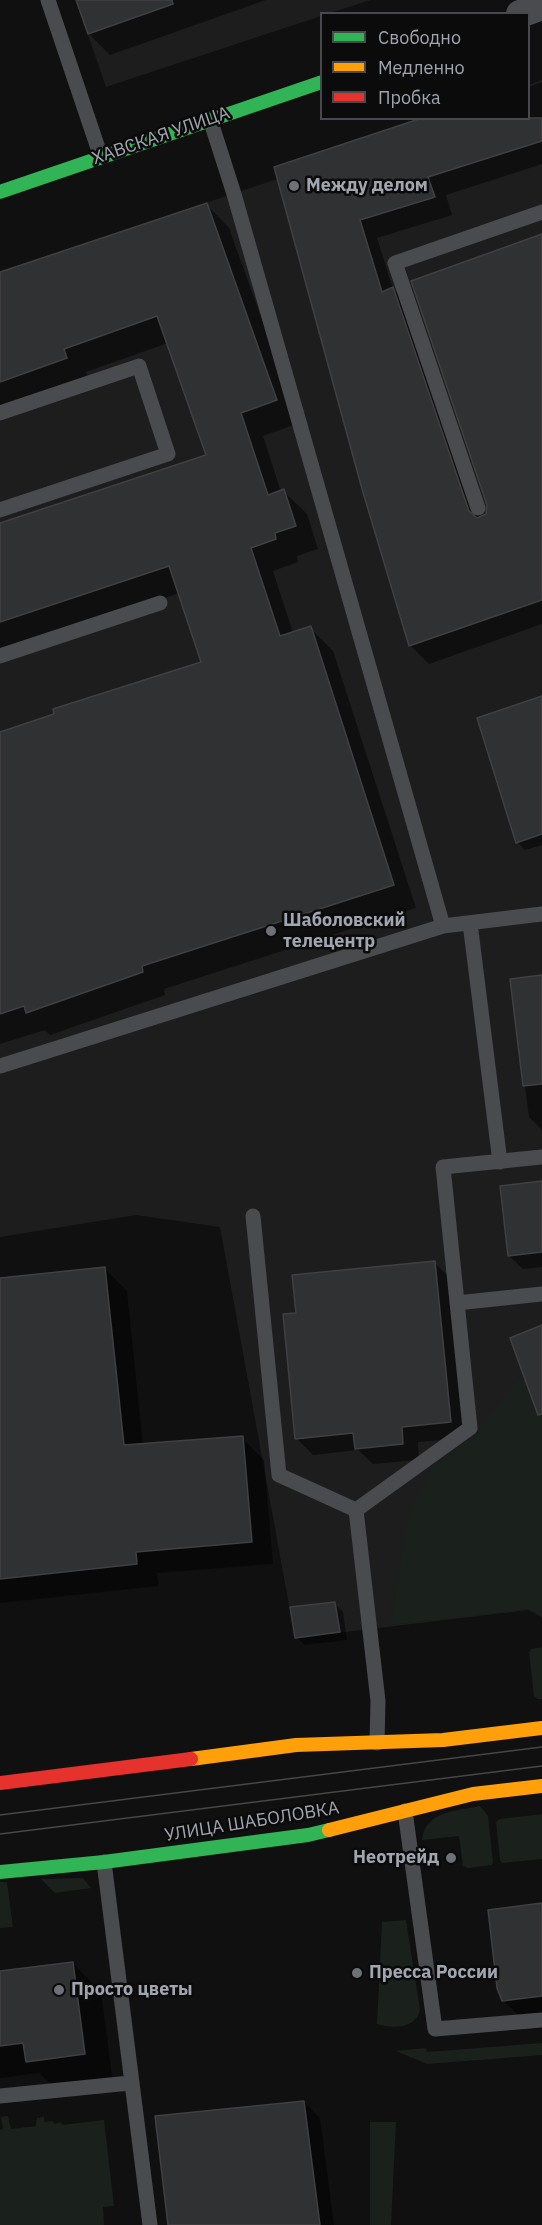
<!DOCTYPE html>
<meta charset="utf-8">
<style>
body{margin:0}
#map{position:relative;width:542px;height:2225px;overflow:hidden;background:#101010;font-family:"IBM Plex Sans",sans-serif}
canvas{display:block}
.legend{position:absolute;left:320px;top:12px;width:210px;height:108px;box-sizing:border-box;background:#0b0b0b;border:2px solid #47494d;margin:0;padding:8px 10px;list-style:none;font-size:18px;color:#a2a5b0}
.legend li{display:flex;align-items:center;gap:12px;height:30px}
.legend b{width:30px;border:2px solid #47494d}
</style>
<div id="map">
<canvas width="542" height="2225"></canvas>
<ul class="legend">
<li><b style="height:8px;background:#30b455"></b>Свободно</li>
<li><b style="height:8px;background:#ff9f0a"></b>Медленно</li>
<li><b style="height:8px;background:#e5322d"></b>Пробка</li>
</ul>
</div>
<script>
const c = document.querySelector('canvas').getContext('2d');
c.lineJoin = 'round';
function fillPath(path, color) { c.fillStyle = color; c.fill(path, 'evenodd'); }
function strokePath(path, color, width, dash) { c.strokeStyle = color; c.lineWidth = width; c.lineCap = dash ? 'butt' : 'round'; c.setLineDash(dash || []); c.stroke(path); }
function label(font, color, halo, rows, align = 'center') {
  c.font = font + ' "IBM Plex Sans",sans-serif'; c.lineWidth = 5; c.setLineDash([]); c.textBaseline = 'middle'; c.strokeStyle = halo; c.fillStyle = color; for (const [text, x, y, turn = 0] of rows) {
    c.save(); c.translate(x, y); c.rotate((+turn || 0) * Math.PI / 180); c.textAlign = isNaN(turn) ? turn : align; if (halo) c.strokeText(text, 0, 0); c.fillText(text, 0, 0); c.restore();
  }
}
const built = new Path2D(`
 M 76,0 L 371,0 L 330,13 L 322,14 L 321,16 L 106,87 Z
 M 542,80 L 542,1617 L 528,1610 L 295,1638 L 220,1227 L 136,1215 L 0,1237 L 0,272 L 277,179 L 274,167 L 422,119 L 528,118 L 529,85 Z`);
const green = new Path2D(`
 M 542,1374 L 542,1617 L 528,1609 L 391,1625 L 407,1519 L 433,1465 L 473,1440 L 516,1382 Z
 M 542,1647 L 542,1699 L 538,1699 L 534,1696 L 529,1653 L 531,1649 Z
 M 480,1806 L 488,1816 L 493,1862 L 492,1865 L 468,1868 L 463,1866 L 459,1836 L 422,1840 C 425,1811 456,1811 480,1806 Z
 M 542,1814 L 542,1859 L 502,1863 L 500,1860 L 496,1822 L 500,1819 Z
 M 83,1878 L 91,1888 L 55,1893 L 41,1879 Z
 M 0,1882 L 7,1882 L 13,1927 L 0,1928 Z
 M 406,1920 L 420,2010 C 416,2029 392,2029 377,2024 L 382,1922 Z
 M 542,2043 L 542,2055 L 427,2064 L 396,2051 L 426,2048 L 427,2052 Z
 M 8,2116 L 11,2129 L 36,2126 L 37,2118 L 44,2117 L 44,2122 L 53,2121 L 54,2124 L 61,2122 L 62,2125 L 104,2120 L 114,2206 L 103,2207 L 104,2225 L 0,2225 L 0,2130 L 3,2129 L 1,2117 Z
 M 370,2122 L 396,2122 L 391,2225 L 370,2225 Z`);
const shadow = new Path2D(`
 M 77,0 L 266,0 L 110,55 L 89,34 Z
 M 542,82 L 542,164 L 446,195 L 452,215 L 377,238 L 393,289 L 411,307 L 482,517 L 487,515 L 542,273 L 542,624 L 429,664 L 411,646 L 363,489 L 276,168 L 528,118 L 528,87 Z
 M 206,204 L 229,228 L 299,423 L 263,436 L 281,492 L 283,491 L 307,514 L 318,549 L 297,556 L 298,562 L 273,571 L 293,633 L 310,628 L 333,651 L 416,908 L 164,989 L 165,995 L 50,1035 L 45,1030 L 0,1044 L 0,733 L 203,663 L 180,593 L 0,652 L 0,524 L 208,456 L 168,343 L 86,372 L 90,381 L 0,413 L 0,274 Z
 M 542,698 L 542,845 L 525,850 L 517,842 Z
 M 542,977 L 542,1130 L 529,1117 L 511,981 Z
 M 542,1182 L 542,1267 L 523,1269 L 509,1256 Z
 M 434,1262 L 450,1278 L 466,1438 L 418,1442 L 419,1460 L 373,1464 L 358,1450 L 313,1455 L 297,1439 L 297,1314 Z
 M 104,1268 L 127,1291 L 143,1445 L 242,1438 L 264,1460 L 273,1564 L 157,1573 L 159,1586 L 0,1603 L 0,1280 Z
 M 334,1603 L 343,1612 L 347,1640 L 305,1645 L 296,1637 Z
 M 542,1905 L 542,2028 L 532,2029 L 503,2000 Z
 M 73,1963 L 101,1992 L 113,2083 L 56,2090 L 39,2073 L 0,2078 L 0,1972 Z
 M 304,2102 L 320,2118 L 334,2225 L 170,2225 Z`);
const building = new Path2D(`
 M 76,0 L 172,0 L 173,4 L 88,34 Z
 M 422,118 L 542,118 L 542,141 L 428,177 L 435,197 L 360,220 L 382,292 L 393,287 L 469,511 L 477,518 L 486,514 L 487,505 L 411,281 L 542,234 L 542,600 L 409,646 L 362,489 L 274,167 Z
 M 207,203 L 277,400 L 241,413 L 268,495 L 284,489 L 296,526 L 275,533 L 276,539 L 251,548 L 280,636 L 311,626 L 394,885 L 142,966 L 143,972 L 26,1013 L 24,1006 L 0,1014 L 0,732 L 54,714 L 53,709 L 201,662 L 169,566 L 0,622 L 0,523 L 206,455 L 157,316 L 64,349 L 67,358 L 0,382 L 0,272 Z
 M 542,696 L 542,834 L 516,843 L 477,718 Z
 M 542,975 L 542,1084 L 523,1086 L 510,979 Z
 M 542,1181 L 542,1252 L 508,1256 L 500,1186 Z
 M 435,1261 L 451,1422 L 402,1427 L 403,1444 L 355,1449 L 353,1433 L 295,1439 L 283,1314 L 296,1313 L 292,1275 Z
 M 105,1267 L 124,1445 L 243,1436 L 252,1542 L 136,1552 L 137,1564 L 0,1579 L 0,1278 Z
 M 542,1325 L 542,1414 L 538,1415 L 510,1338 Z
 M 335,1602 L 340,1632 L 295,1638 L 290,1607 Z
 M 542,1903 L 542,1996 L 502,2001 L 497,1988 L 488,1910 Z
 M 73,1962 L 85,2054 L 26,2062 L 23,2043 L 0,2046 L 0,1971 Z
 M 304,2101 L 320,2225 L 168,2225 L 155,2116 Z`);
const lane = new Path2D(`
 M 48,0 L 101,157
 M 0,413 L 139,366 L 168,454 L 0,510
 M 478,508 L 395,263 L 542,212
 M 0,656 L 160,603
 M 470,923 L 500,1162
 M 443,926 L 542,914
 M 0,1066 L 443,926 L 234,194 L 210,119
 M 253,1216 L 279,1475 L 356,1510 L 378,1701 L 377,1743
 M 457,1303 L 542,1294
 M 356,1510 L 470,1428 L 443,1167 L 542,1157
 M 405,1811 L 435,2029 L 542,2020
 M 104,1862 L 150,2225
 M 0,2096 L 130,2083`);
const street = new Path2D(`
 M 520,14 L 542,6`);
const fast = new Path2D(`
 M 0,192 L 322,82
 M 0,1872 L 104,1862 L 308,1835 L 329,1830`);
const slow = new Path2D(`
 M 191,1759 L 296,1745 L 443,1740 L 542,1728
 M 329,1830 L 473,1794 L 542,1786`);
const jam = new Path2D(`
 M 0,1783 L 191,1759`);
const tram = new Path2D(`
 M 0,1815 L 542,1747
 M 0,1834 L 542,1766`);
const markers = [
 [294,186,6,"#6f7178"],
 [271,931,6,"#6f7178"],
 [451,1858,6,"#6f7178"],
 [357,1973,6,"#6f7178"],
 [59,1990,6,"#6f7178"]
];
const streetNames = [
 ["ХАВСКАЯ УЛИЦА",161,136,-19],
 ["УЛИЦА ШАБОЛОВКА",252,1822,-9]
];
const poiNames = [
 ["Между делом",306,186],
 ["Шаболовский",283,921],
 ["телецентр",283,942],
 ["Неотрейд",439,1858,"right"],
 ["Пресса России",369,1973],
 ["Просто цветы",71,1990]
];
fillPath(built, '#1d1d1e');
fillPath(green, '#1a201c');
fillPath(shadow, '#0007');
fillPath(building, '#303133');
strokePath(building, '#404043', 1.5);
strokePath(lane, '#4a4b4f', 15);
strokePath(street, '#4a4b4f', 28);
strokePath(fast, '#30b455', 14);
strokePath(slow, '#ff9f0a', 14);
strokePath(jam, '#e5322d', 14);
strokePath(tram, '#464749', 1.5);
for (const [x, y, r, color] of markers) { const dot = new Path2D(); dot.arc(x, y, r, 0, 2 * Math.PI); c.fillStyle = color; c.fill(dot); strokePath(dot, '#0b0b0b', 2); }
label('18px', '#a2a5b0', '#0b0b0b', streetNames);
label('bold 18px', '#a2a5b0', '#0b0b0b', poiNames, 'left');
</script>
